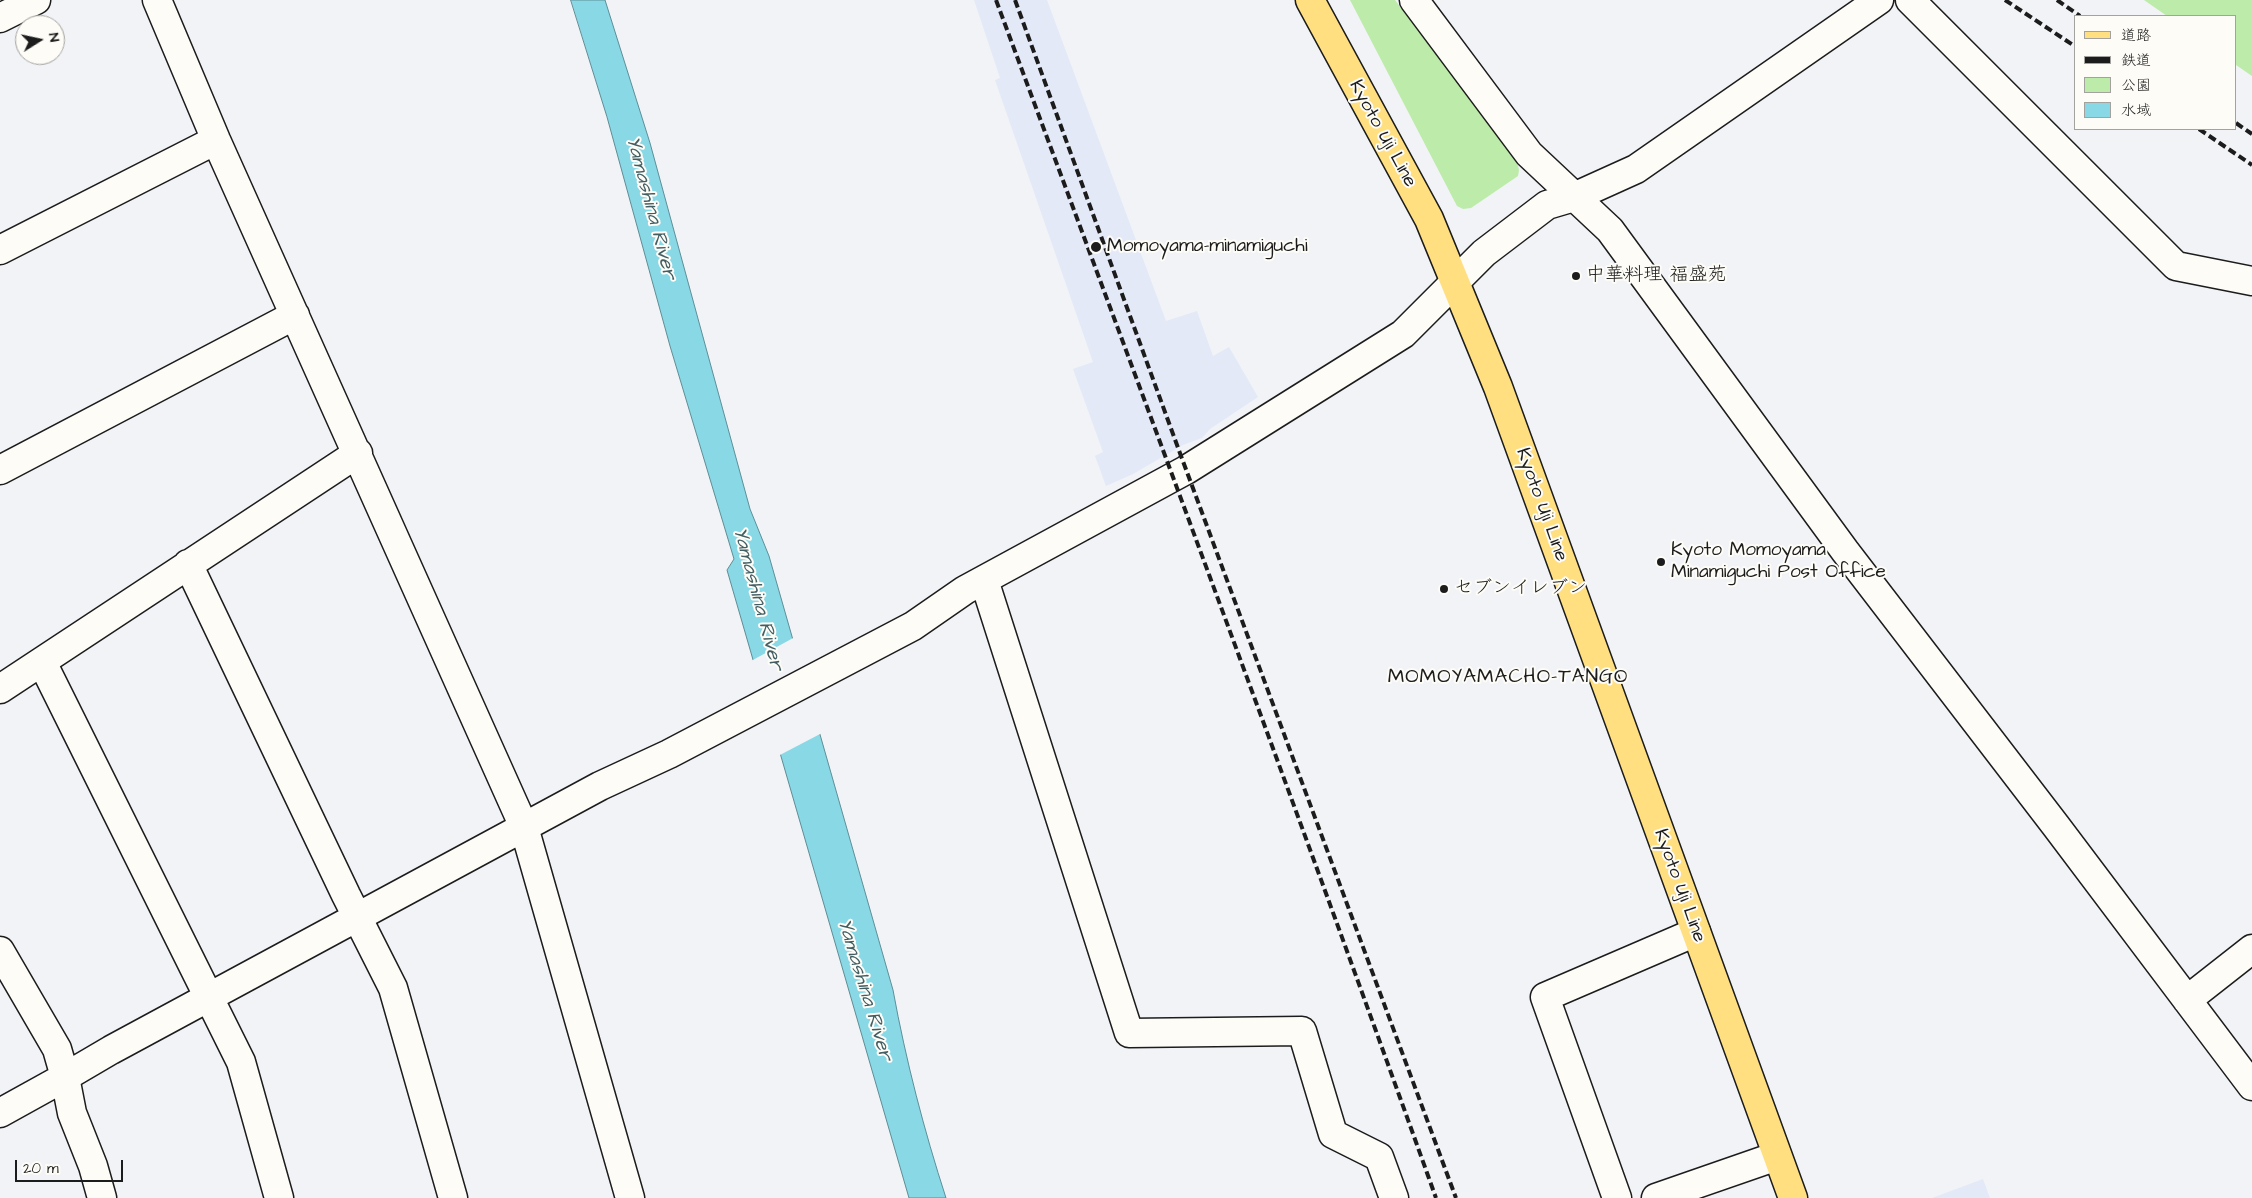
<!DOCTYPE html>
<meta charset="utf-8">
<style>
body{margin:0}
#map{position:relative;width:2252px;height:1198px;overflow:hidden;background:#f1f3f7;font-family:"Architects Daughter","Klee One",sans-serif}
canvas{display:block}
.legend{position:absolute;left:2074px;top:15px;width:162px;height:115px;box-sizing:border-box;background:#fdfcf7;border:1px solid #a3a29f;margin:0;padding:6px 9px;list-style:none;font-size:15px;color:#1c1c1c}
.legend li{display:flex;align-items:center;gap:10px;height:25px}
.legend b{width:25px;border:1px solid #a3a29f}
.north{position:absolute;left:15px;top:15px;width:50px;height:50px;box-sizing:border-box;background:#fdfcf7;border:1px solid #a3a29f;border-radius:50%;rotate:80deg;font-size:14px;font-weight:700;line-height:20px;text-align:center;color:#1c1c1c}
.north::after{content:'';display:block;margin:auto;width:18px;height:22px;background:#1c1c1c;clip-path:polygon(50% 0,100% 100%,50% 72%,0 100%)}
.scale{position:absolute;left:15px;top:1160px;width:108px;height:22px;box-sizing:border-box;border:2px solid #1c1c1c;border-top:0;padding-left:6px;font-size:15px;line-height:18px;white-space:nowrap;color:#1c1c1c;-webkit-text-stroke:4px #fdfcf7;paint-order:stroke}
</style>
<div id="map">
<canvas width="2252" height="1198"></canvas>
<ul class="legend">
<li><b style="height:6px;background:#ffdf80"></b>道路</li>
<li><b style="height:6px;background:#1c1c1c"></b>鉄道</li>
<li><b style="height:14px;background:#bdeba9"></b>公園</li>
<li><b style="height:14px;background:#89d8e6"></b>水域</li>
</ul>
<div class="north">N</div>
<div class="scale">20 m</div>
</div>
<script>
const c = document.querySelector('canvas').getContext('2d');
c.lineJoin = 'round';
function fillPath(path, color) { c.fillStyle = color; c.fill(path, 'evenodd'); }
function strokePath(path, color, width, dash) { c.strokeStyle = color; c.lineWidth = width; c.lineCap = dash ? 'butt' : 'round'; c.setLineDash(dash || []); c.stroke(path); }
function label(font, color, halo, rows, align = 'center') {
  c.font = font + ' "Architects Daughter","Klee One",sans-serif'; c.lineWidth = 4; c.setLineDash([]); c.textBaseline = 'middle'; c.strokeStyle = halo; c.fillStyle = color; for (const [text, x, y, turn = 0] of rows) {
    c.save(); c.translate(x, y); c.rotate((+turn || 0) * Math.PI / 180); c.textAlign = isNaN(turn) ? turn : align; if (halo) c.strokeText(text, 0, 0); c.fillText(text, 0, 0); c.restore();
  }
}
const built = new Path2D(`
 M 974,0 L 1047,0 L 1166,321 L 1197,311 L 1213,356 L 1229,347 L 1258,397 L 1210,429 L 1202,438 L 1183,445 L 1133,474 L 1106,486 L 1095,456 L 1103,452 L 1073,369 L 1093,362 L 995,80 L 1000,78 Z
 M 1983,1179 L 1990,1198 L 1932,1198 Z`);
const green = new Path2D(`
 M 1350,0 L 1395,0 L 1517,162 L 1519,170 L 1518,176 L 1471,208 L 1463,209 L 1457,206 Z
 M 2144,0 L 2252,0 L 2252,76 L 2236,65 L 2236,16 L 2167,16 Z`);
const water = new Path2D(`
 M 571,0 L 605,0 L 650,143 L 750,509 L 769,556 L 893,990 C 906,1061 924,1130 946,1198 L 909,1198 L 727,570 L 734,559 L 670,346 L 607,117 Z`);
const pier = new Path2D(`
 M 795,637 L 822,733 L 778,756 L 751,661 Z`);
const minor = new Path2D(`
 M 157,0 L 216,140 L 524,827 L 630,1198
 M 1414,0 L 1529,154 L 1610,230 L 1845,551 L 2056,826 L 2252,1086
 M 1910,0 L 2176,266 L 2252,281
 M 0,18 L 36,0
 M 0,250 L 216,140
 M 0,470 L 295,315
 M 188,564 L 346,895 L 393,988 L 453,1198
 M 984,580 L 1129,1033 L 1302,1031 L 1333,1134 L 1379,1157 L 1394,1198
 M 42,662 L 241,1062 L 279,1198
 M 0,689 L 358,453
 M 0,951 L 57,1049 L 65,1077 L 72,1113 L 93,1166 L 102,1198
 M 2187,1000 L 2252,949
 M 0,1113 L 65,1077 L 111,1050 L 600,786 L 669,754 L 913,626 L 965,590 L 1186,470 L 1403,334 L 1484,253 L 1547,205 L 1574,197 L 1636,169 L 1879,0
 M 1617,1198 L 1545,997 L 1696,932
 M 1656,1198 L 1777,1156`);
const major = new Path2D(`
 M 1310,0 L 1429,219 L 1498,387 L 1793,1198`);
const rail = new Path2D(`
 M 996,0 C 1144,399 1293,798 1436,1198
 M 1015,0 L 1181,456 L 1456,1198
 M 2005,0 L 2076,47
 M 2057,0 L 2080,16
 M 2236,123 L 2252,134
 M 2199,129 L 2252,165`);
const markers = [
 [1096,247,6,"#1c1c1c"],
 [1576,276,5,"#1c1c1c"],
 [1661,562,5,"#1c1c1c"],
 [1444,589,5,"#1c1c1c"]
];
const streetNames = [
 ["Kyoto Uji Line",1382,134,61],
 ["Kyoto Uji Line",1541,505,70],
 ["Kyoto Uji Line",1679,886,70]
];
const poiNames = [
 ["Momoyama-minamiguchi",1107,247],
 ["中華料理 福盛苑",1586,276],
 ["Kyoto Momoyama",1671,551],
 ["Minamiguchi Post Office",1671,573],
 ["セブンイレブン",1454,589]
];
const waterNames = [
 ["Yamashina River",650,208,75],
 ["Yamashina River",757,599,75],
 ["Yamashina River",864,990,73]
];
const neighbourhoodNames = [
 ["MOMOYAMACHO-TANGO",1508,678]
];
fillPath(built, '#e3e9f7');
fillPath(green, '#bdeba9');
fillPath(water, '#89d8e6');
strokePath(water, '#5d8d95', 1);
fillPath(pier, '#f1f3f7');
strokePath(minor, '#1c1c1c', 31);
strokePath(major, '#1c1c1c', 31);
strokePath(minor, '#fdfcf7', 28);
strokePath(major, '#ffdf80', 28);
strokePath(rail, '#1c1c1c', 4, [8, 4]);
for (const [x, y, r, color] of markers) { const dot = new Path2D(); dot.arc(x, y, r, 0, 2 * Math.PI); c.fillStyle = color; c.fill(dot); strokePath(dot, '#fdfcf7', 2); }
label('19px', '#1c1c1c', '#fdfcf7', streetNames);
label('19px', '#1c1c1c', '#fdfcf7', poiNames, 'left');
label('italic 20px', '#425e63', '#fdfcf7', waterNames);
c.letterSpacing = '1px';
label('20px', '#1c1c1c', '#fdfcf7', neighbourhoodNames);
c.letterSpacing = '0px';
</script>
